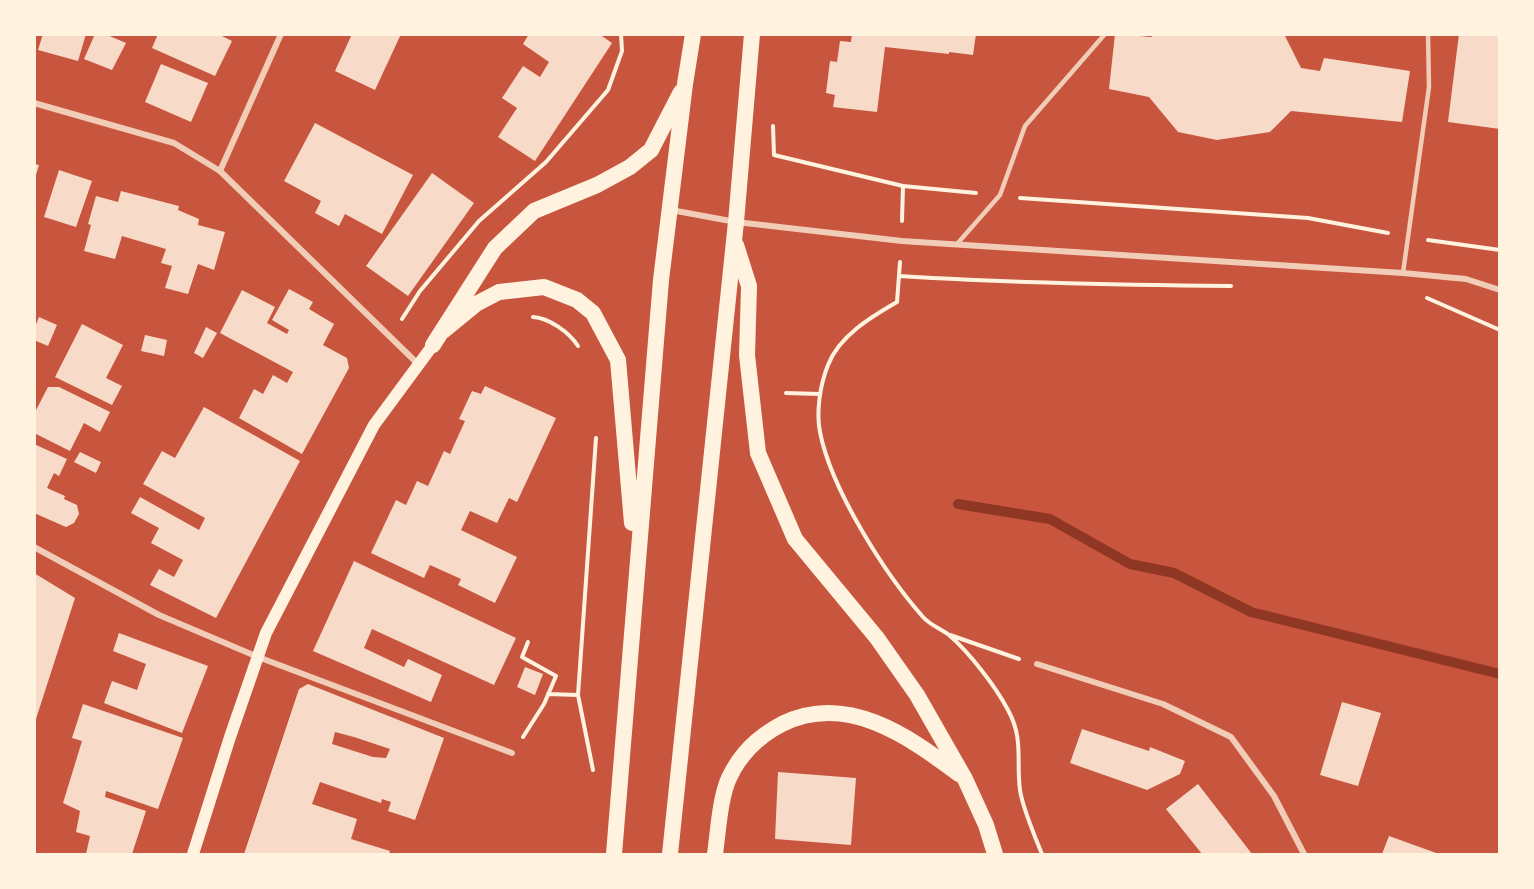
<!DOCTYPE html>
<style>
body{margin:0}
#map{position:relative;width:1534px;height:889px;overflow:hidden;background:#c8553d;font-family:"Work Sans",sans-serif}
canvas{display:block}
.frame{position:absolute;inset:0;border:36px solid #fff3e0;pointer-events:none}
</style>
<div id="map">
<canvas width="1534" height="889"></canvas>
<div class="frame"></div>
</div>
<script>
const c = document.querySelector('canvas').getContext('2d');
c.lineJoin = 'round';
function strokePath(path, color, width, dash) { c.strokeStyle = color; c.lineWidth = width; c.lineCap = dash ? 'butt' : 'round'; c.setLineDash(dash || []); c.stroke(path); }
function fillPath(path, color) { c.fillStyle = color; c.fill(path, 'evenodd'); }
const stream = new Path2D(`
 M 958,504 L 1050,519 L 1130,564 L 1174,573 L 1251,612 L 1500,674`);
const building = new Path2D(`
 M 43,34 L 86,34 L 78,61 L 38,50 Z
 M 95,34 L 105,34 L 126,43 L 112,70 L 84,59 Z
 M 158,34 L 218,34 L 232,41 L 215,76 L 152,48 Z
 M 352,34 L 401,34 L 375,90 L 335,71 Z
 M 529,34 L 599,34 L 612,43 L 535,161 L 498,137 L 517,108 L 502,98 L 523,66 L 540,77 L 549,62 L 523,44 Z
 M 852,34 L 976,34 L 973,55 L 949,52 L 949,54 L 885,47 L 877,112 L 833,107 L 835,95 L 826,93 L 830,61 L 837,62 L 840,41 L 851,42 Z
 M 1115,34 L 1151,37 L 1155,34 L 1284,34 L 1301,68 L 1320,71 L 1324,58 L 1410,71 L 1402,122 L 1291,111 L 1270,132 L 1217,140 L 1178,132 L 1149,97 L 1109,89 Z
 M 1459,34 L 1500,34 L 1500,129 L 1448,122 Z
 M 161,64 L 208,83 L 191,122 L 145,102 Z
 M 315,123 L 413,175 L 382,234 L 345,214 L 339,226 L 315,213 L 321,201 L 284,181 Z
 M 34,164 L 39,165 L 35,178 L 34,178 Z
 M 59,170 L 92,181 L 76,227 L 44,217 Z
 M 432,173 L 474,203 L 408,296 L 366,266 Z
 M 121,191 L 179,206 L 178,210 L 199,219 L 198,225 L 225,232 L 214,270 L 198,264 L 188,294 L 165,288 L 172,266 L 161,263 L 166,249 L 122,236 L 115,259 L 84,251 L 91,225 L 88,224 L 96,196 L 118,202 Z
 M 289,289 L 313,302 L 309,309 L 334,324 L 323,345 L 347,358 L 349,368 L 302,454 L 239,418 L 254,389 L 263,394 L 273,375 L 287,383 L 293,372 L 220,333 L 242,290 L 275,307 L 267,323 L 287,334 L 289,330 L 272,320 Z
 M 39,317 L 57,325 L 48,346 L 34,340 L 34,329 Z
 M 82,324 L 123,345 L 106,378 L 122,386 L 112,405 L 55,377 Z
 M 206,327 L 217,333 L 203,358 L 194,353 Z
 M 145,335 L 167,340 L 164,356 L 141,351 Z
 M 485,386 L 556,418 L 517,502 L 509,498 L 497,523 L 470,511 L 461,530 L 517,557 L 495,603 L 458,585 L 461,579 L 430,565 L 424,578 L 371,553 L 396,500 L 406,505 L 417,481 L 428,486 L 444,451 L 450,454 L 465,421 L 459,419 L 472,391 L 481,394 Z
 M 48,387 L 59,387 L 110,412 L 100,432 L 84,423 L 70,451 L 34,433 L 34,414 Z
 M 204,407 L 300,461 L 216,618 L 150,585 L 159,569 L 174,577 L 183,560 L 151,543 L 159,528 L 131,513 L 140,497 L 199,530 L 205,518 L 143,484 L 162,451 L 175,458 Z
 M 34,444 L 67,459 L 59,476 L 54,473 L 47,488 L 65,496 L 64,499 L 77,505 L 79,514 L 74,523 L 66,527 L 34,513 Z
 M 80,452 L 101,462 L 96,473 L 74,462 Z
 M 354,561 L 516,638 L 494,685 L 372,629 L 364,648 L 404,667 L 408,659 L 442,675 L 431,702 L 313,651 Z
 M 34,573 L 75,598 L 35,722 L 34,722 Z
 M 119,633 L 208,666 L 182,733 L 104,703 L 112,681 L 137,690 L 146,664 L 113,651 Z
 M 525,667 L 543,674 L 535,695 L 517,687 Z
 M 308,684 L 444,738 L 415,820 L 388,811 L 391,802 L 382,799 L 381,803 L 320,782 L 312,804 L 357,819 L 351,839 L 390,851 L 389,854 L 244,854 L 299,689 ZM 335,732 L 354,737 L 390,749 L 386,758 L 373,757 L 332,744 Z
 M 1342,702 L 1381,713 L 1358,786 L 1320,775 Z
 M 83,704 L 183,738 L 158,809 L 106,791 L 105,797 L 146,811 L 132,854 L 86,854 L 90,836 L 76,832 L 80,811 L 63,803 L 82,741 L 72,738 Z
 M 1082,729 L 1149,751 L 1150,747 L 1185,761 L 1180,774 L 1147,790 L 1070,763 Z
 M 778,772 L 856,778 L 851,845 L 775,839 Z
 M 1198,784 L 1252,854 L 1202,854 L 1166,809 Z
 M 1389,836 L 1439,854 L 1382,854 Z`);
const path = new Path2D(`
 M 773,126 L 774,155 L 903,186 L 902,221
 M 903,186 L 976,193
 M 1020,198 L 1308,218 L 1388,233
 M 1428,240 L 1500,250
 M 900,262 L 897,302 C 871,317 839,336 828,365 C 820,385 816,412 820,432 C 831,489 885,574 923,617 C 930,625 941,629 949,635 C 969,652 996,687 1008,710 C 1024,739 1016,761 1020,790 C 1022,805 1036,840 1042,854
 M 899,276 C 1010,283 1120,285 1231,286
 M 1427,298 L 1500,330
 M 533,317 C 549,318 569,332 578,346
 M 402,319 L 420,291 L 479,221 L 546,162 L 608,90 L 622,51 L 621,34
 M 786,393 L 820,394
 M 950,635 L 1019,659
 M 548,694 L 578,695 L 596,438
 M 578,695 L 593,770
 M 523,737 L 544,704 L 556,676 L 522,657 L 528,642`);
const service = new Path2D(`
 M 957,244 L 1000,195 L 1025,126 L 1105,34
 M 1403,273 L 1429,87 L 1428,34`);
const minor = new Path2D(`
 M 34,103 L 174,143 L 220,171 L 418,364
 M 220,171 L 281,34
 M 671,210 L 736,222 L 902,241 L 1403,273 L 1466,279 L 1500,290
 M 34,547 L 159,615 L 258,657 L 512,753
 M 1037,664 L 1163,704 L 1231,737 L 1274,796 L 1304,854`);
const secondary = new Path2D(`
 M 193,854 L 230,737 L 266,633 L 374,425 L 433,345`);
const trunk = new Path2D(`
 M 736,245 L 749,286 L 747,355 L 758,453 L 795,539 L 877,638 L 917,695 L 965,779 L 986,825 L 995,854
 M 443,331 L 476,304 L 499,292 L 544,287 L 577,300 L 593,313 L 618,360 L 632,523
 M 433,345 L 495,248 L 534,211 L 597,185 L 630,167 L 651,150 L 681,92
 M 614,854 L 661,280 L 685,84 L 693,34
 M 670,854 L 736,222 L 752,34
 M 715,854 C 718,833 720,797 729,778 C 740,754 759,736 782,724 C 847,692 908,736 959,774`);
strokePath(stream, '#8f3625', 10);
fillPath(building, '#f7dbc8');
strokePath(path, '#fff3e0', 4);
strokePath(service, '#f1ccb7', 4.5);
strokePath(minor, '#f1ccb7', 6);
strokePath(secondary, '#fff3e0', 12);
strokePath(trunk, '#fff3e0', 16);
</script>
